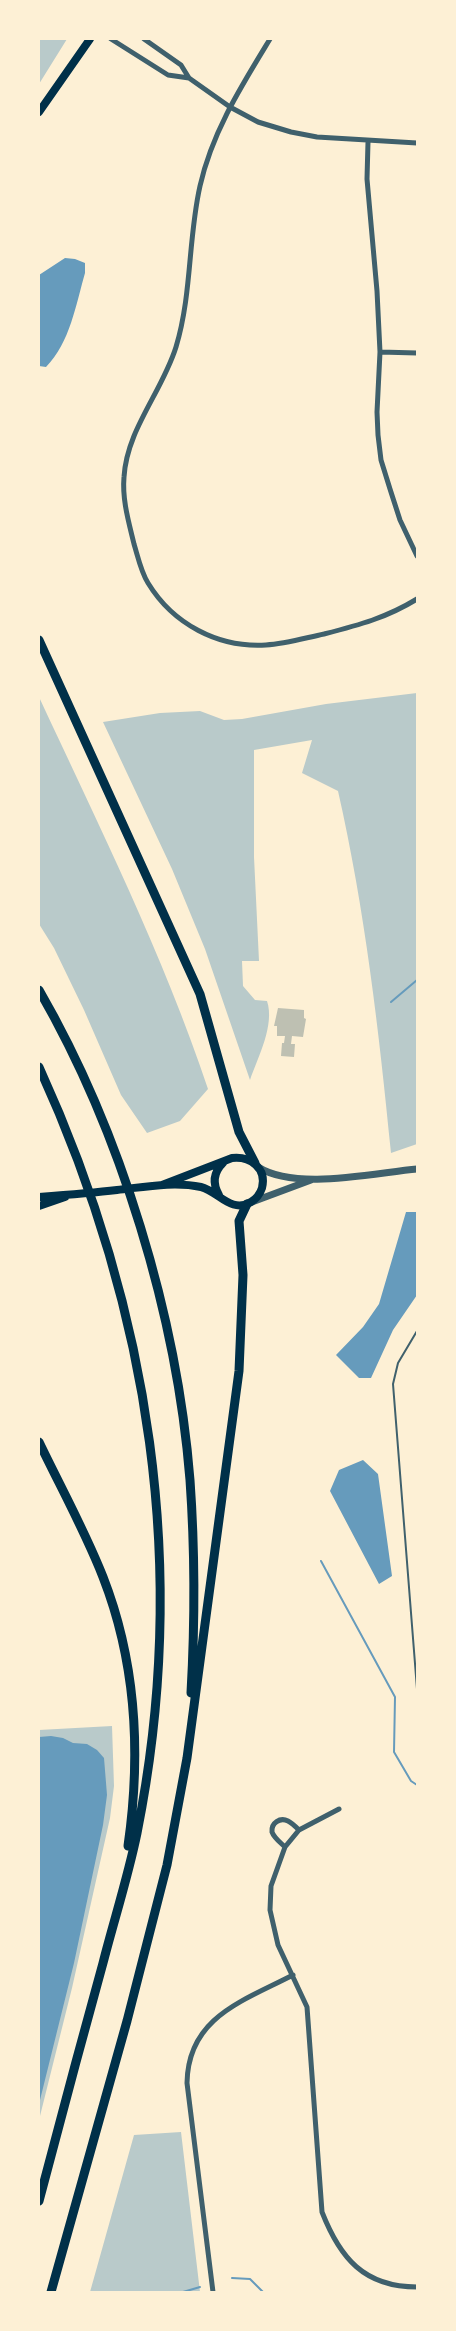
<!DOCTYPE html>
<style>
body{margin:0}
#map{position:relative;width:456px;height:2331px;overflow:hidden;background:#fdf0d5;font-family:"DM Sans",sans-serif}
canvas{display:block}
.frame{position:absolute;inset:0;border:40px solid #fdf0d5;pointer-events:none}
</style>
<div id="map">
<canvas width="456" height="2331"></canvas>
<div class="frame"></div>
</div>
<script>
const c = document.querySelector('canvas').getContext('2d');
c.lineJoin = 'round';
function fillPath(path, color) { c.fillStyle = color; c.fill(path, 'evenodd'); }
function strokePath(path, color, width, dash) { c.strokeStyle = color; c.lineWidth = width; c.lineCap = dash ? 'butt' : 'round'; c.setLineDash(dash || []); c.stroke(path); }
const green = new Path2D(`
 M 39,39 L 67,39 L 39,84 Z
 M 417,693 L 417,1144 L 391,1153 C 379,1031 365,910 338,791 L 302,773 L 312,740 L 254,750 L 254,857 L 259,961 L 242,961 L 243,986 L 255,1000 L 267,1001 C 275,1025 258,1057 250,1080 L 205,949 L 172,869 L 103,722 L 160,713 L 200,711 L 224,720 L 242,719 L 326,704 Z
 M 39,697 C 99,826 163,954 208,1089 L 180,1121 L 147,1133 L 121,1095 L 84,1010 L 54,948 L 39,924 Z
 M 112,1726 L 114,1786 L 110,1818 L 72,1988 L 39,2120 L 39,1730 Z
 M 181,2132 L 200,2292 L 90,2292 L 134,2135 Z`);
const water = new Path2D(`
 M 65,258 L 75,259 L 85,263 L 85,273 C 76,304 70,343 46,367 L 39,366 L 39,275 Z
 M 406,1212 L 417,1212 L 417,1295 L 393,1330 L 371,1378 L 359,1378 L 336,1355 L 363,1327 L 379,1304 Z
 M 363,1460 L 378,1474 L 392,1576 L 379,1584 L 330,1491 L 339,1470 Z
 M 51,1736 L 63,1738 L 73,1743 L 87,1744 L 97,1750 L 104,1758 L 107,1795 L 103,1825 L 74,1963 L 39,2104 L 39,1737 Z`);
const stream = new Path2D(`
 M 391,1002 L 417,980
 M 321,1561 L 395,1697 L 394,1752 L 411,1781 L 417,1785
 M 232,2278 L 250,2279 L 263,2292
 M 183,2292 L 200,2287`);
const building = new Path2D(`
 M 278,1008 L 304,1010 L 304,1018 L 306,1019 L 303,1037 L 292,1036 L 291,1044 L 295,1044 L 294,1057 L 281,1056 L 282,1043 L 284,1043 L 285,1036 L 277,1036 L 277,1026 L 274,1026 Z`);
const service = new Path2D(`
 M 417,1331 L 398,1363 L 393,1384 L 417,1689`);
const minor = new Path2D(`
 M 111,39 L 168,75 L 189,78
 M 144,39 L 181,65 L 189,78 L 230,107 L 258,122 L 291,132 L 317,137 L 417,143
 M 270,39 C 242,85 212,132 200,186 C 188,239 192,294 176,347 C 162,392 127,429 124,477 C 122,500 129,523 134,544 C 138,557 141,572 148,583 C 173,624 218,648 266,645 C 285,644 305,638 324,634 C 359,625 386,618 417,599
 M 368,142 L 367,179 L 377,291 L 380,352 L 377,412 L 378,435 L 381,460 L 390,489 L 400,520 L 417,556
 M 380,352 L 417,353
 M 339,1809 L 299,1830 L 285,1847 L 271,1886 L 270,1910 L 278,1945 L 307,2007 L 322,2212 C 340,2258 364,2287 417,2287
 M 285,1847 C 281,1843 274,1838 272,1832 C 271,1823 280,1817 288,1821 C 292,1823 296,1827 299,1830
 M 213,2292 L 187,2083 C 188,2017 243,2001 293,1975`);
const tertiary = new Path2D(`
 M 258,1167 C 296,1191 373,1173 417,1169
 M 252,1202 L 311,1180`);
const secondary = new Path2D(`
 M 39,112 L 90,39
 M 219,1195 C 212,1183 214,1172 223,1163
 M 39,1197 C 65,1195 91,1193 117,1190 C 144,1187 174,1181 201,1187 C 218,1191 231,1214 251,1202 C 256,1199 260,1194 262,1188 C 267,1168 250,1156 232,1158 L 162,1185
 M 39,1206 L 65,1197`);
const motorway = new Path2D(`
 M 39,640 L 200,994 L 239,1132 L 255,1163
 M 39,990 C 121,1132 177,1316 190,1480 C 195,1551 195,1622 191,1693
 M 39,1067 C 150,1310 190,1569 137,1833 C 128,1877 114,1920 103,1963 C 81,2042 60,2122 39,2201
 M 39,1442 C 60,1486 85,1531 103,1577 C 137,1664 141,1755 128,1846
 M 51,2292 L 127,2021 L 167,1865 L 187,1758 L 239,1371 L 243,1275 L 239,1221 L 247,1204`);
fillPath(green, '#b9caca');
fillPath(water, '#669bbc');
strokePath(stream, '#669bbc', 2);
fillPath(building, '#bec0b2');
strokePath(service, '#3f606c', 2);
strokePath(minor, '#3f606c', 5);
strokePath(tertiary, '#3f606c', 7);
strokePath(secondary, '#003049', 8);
strokePath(motorway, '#003049', 9);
</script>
